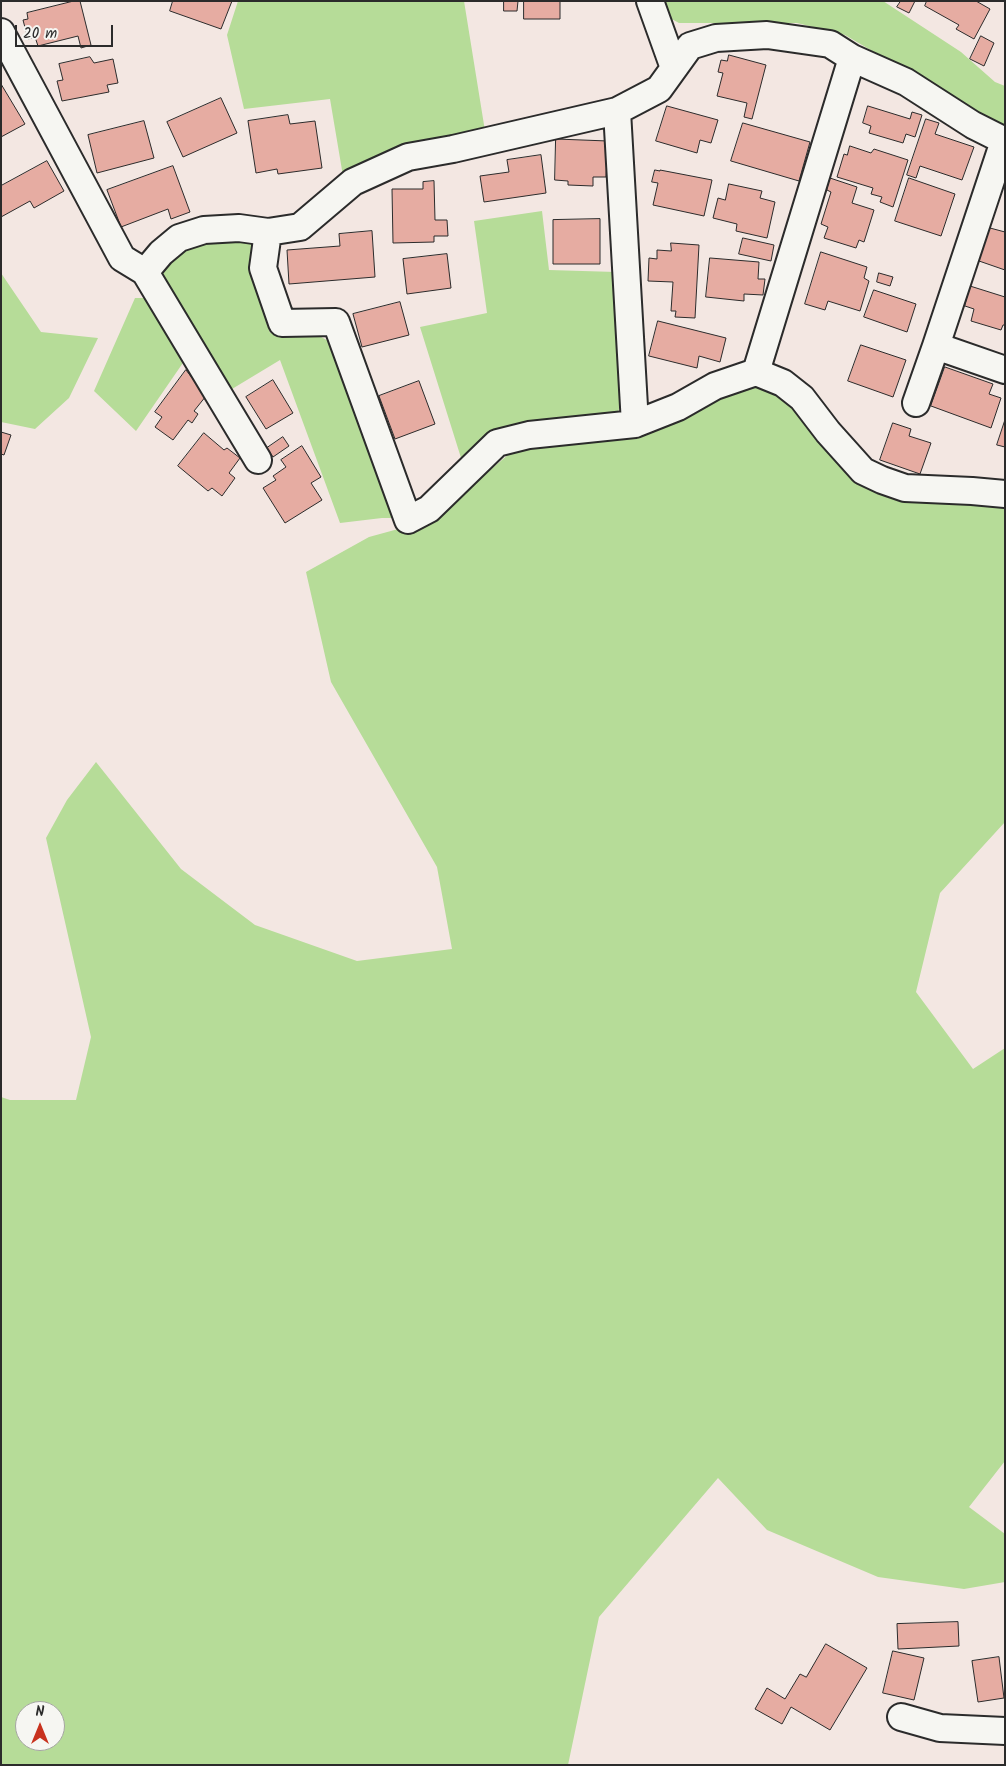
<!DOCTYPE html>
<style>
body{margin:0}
#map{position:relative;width:1006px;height:1766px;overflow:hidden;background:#f3e7e2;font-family:Kalam,sans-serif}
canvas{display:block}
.frame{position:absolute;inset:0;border:2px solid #2b2b2b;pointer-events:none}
.north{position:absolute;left:15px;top:1701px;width:50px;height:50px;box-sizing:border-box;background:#f6f6f2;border:1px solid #a5a5a2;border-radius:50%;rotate:0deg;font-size:14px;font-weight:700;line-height:20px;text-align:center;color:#2b2b2b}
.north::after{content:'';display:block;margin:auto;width:18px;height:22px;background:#c8321e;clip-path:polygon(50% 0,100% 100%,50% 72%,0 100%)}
.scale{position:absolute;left:15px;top:25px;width:98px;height:22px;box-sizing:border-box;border:2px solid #2b2b2b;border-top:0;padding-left:6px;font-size:15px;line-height:18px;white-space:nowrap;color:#2b2b2b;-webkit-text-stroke:4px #f6f6f2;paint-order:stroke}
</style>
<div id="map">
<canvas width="1006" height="1766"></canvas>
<div class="frame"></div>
<div class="north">N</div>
<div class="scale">20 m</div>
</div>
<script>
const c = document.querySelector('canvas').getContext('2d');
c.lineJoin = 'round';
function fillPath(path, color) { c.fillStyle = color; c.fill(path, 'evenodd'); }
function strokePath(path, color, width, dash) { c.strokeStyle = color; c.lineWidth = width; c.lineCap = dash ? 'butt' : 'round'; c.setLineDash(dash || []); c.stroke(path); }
const green = new Path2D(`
 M 238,1 L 464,1 L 485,131 L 343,176 L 330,99 L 244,109 L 227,35 Z
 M 660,1 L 883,1 L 961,52 L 995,82 L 1005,86 L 1005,129 L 845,35 L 797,23 L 679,23 L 668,17 Z
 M 542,211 L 549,270 L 616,272 L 623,403 L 613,419 L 462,461 L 420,327 L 487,313 L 474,221 Z
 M 206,240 L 253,240 L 260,242 L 253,255 L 270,333 L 306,328 L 335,345 L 393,510 L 391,518 L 382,518 L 340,523 L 280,360 L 232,389 L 160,279 L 161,264 L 182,247 Z
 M 1,273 L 41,332 L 98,338 L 69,398 L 35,429 L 1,422 Z
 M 135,298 L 151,298 L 187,357 L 136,431 L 94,391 Z
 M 759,385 L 787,396 L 868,485 L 1005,503 L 1005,822 L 940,893 L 916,992 L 973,1069 L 1005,1048 L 1005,1461 L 969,1507 L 1005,1534 L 1005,1582 L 964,1589 L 878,1577 L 767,1530 L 718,1478 L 599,1617 L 568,1765 L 1,1765 L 1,1097 L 10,1100 L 76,1100 L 91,1037 L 46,838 L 67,800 L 96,762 L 181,869 L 255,925 L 357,961 L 452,949 L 437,867 L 331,682 L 306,572 L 369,537 L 431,520 L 509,454 L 559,442 L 727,391 ZM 25,1711 L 55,1711 L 55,1741 L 25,1741 Z`);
const building = new Path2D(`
 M 74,1 L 80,1 L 91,45 L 81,48 L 78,36 L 38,46 L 35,37 L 28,39 L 23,20 L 28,19 L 27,13 Z
 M 173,1 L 232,1 L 221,29 L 170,11 Z
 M 504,1 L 518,1 L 517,11 L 504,11 Z
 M 524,1 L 560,1 L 560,19 L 524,19 Z
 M 901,1 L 915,1 L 909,13 L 897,7 Z
 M 927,1 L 976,1 L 990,9 L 974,39 L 956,29 L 959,25 L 925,6 Z
 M 981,36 L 994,43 L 984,66 L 970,59 Z
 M 729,55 L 766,65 L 752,119 L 744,117 L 747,103 L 717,96 L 723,73 L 718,72 L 721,60 L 727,61 Z
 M 90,57 L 94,63 L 113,59 L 118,83 L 107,85 L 109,92 L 62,101 L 57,81 L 63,80 L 59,64 Z
 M 1,84 L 25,124 L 1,137 Z
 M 221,98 L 237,133 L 183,157 L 167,122 Z
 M 667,106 L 718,120 L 711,143 L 700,140 L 697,153 L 656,141 Z
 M 868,106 L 910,119 L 912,112 L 922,115 L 915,137 L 906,134 L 903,143 L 869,133 L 871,126 L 863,123 Z
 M 288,115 L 290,124 L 315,121 L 322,168 L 278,174 L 277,169 L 256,173 L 248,121 Z
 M 926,119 L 939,123 L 935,134 L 974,147 L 962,180 L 920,166 L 916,178 L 907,175 Z
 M 144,121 L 154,158 L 97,173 L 88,135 Z
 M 743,123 L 810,142 L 799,181 L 731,161 Z
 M 556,139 L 608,141 L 606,177 L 593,177 L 593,186 L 568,185 L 568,181 L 555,180 Z
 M 850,146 L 871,153 L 874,149 L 908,160 L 893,207 L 880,202 L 882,197 L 871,194 L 873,188 L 837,177 L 844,154 L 847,155 Z
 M 541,155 L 546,193 L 484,202 L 480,176 L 509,172 L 507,160 Z
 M 47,161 L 64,191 L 34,208 L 30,201 L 1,217 L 1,186 Z
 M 173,166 L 190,212 L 171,219 L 168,209 L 121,227 L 107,190 Z
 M 655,170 L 660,171 L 660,170 L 712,180 L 704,216 L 653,205 L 658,183 L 652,182 Z
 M 830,178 L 857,187 L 852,203 L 874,210 L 864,242 L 859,240 L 856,248 L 824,238 L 828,227 L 821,224 L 831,192 L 827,190 Z
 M 909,178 L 955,194 L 941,236 L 895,221 Z
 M 434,181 L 435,220 L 447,220 L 448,236 L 434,236 L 434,242 L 393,243 L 392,189 L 423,189 L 423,182 Z
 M 729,184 L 762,191 L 760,198 L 775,202 L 767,238 L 736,231 L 737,224 L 713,218 L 718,198 L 725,200 Z
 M 600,219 L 600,264 L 553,264 L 553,220 Z
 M 990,228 L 1005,232 L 1005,270 L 979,261 Z
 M 372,231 L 375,277 L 289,284 L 287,250 L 340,246 L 339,234 Z
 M 743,238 L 774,245 L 771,261 L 739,254 Z
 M 671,243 L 699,245 L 695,318 L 675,317 L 676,311 L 671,311 L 673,282 L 648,281 L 649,258 L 657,259 L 657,250 L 671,251 Z
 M 821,252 L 867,267 L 864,278 L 869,281 L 860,311 L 828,301 L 825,310 L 805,304 Z
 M 447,254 L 451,288 L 407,294 L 403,259 Z
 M 710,258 L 759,262 L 758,279 L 765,279 L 763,295 L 744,294 L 744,301 L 706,297 Z
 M 879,273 L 893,277 L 890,286 L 877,282 Z
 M 970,286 L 1005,297 L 1005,325 L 1003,325 L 1001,330 L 971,321 L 974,309 L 965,306 Z
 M 874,290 L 916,304 L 907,332 L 864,317 Z
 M 400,302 L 409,335 L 362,347 L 353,314 Z
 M 658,321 L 726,338 L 720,362 L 699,356 L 697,368 L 649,356 Z
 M 861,345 L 906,360 L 893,397 L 848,381 Z
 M 945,367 L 993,384 L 989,394 L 1001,398 L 991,428 L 931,406 Z
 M 186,370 L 206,396 L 194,411 L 198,414 L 192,423 L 188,420 L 173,440 L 155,427 L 162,417 L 155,412 Z
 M 273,380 L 293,413 L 266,429 L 246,397 Z
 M 419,381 L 435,424 L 395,439 L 379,396 Z
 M 1005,420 L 1005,447 L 997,445 Z
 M 893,423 L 911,429 L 909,436 L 931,443 L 920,474 L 880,460 Z
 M 1,432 L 11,435 L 4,455 L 1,454 Z
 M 204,433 L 224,450 L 227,448 L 240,458 L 229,473 L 235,478 L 222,496 L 212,488 L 208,491 L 178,466 Z
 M 283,437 L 289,446 L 273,457 L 267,448 Z
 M 302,446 L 321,477 L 311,483 L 322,500 L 285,523 L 263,488 L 276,480 L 273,476 L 286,467 L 281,460 Z
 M 958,1622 L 959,1646 L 898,1649 L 897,1624 Z
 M 826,1644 L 867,1668 L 830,1730 L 791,1707 L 782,1724 L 755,1709 L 767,1688 L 785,1699 L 800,1674 L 806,1677 Z
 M 893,1651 L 924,1658 L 914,1700 L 883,1693 Z
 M 999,1657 L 1004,1698 L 978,1702 L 972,1661 Z`);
const minor = new Path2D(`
 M 650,1 L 674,68
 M 1,32 L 122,258 L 145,272 L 161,253 L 179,238 L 204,230 L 239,228 L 268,232 L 300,227 L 353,182 L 408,157 L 453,149 L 617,111 L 659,89 L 690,46 L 716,38 L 767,35 L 830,44 L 852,58 L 906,82 L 973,125 L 1005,141
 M 617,111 L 635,424
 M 268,232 L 263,268 L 282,323 L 336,322 L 408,520 L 429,509 L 497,443 L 529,435 L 635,424 L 678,407 L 715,386 L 756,372 L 783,383 L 802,398 L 828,432 L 863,471 L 882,480 L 905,488 L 972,491 L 1005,494
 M 145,272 L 258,460
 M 936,346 L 1005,370
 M 756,372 L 852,58
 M 916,403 L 936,346 L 1004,141
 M 901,1717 L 940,1728 L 1005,1731`);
fillPath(green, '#b6dc98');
fillPath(building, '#e6aca2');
strokePath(building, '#2b2b2b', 1);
strokePath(minor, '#2b2b2b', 30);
strokePath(minor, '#f6f6f2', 26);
</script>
